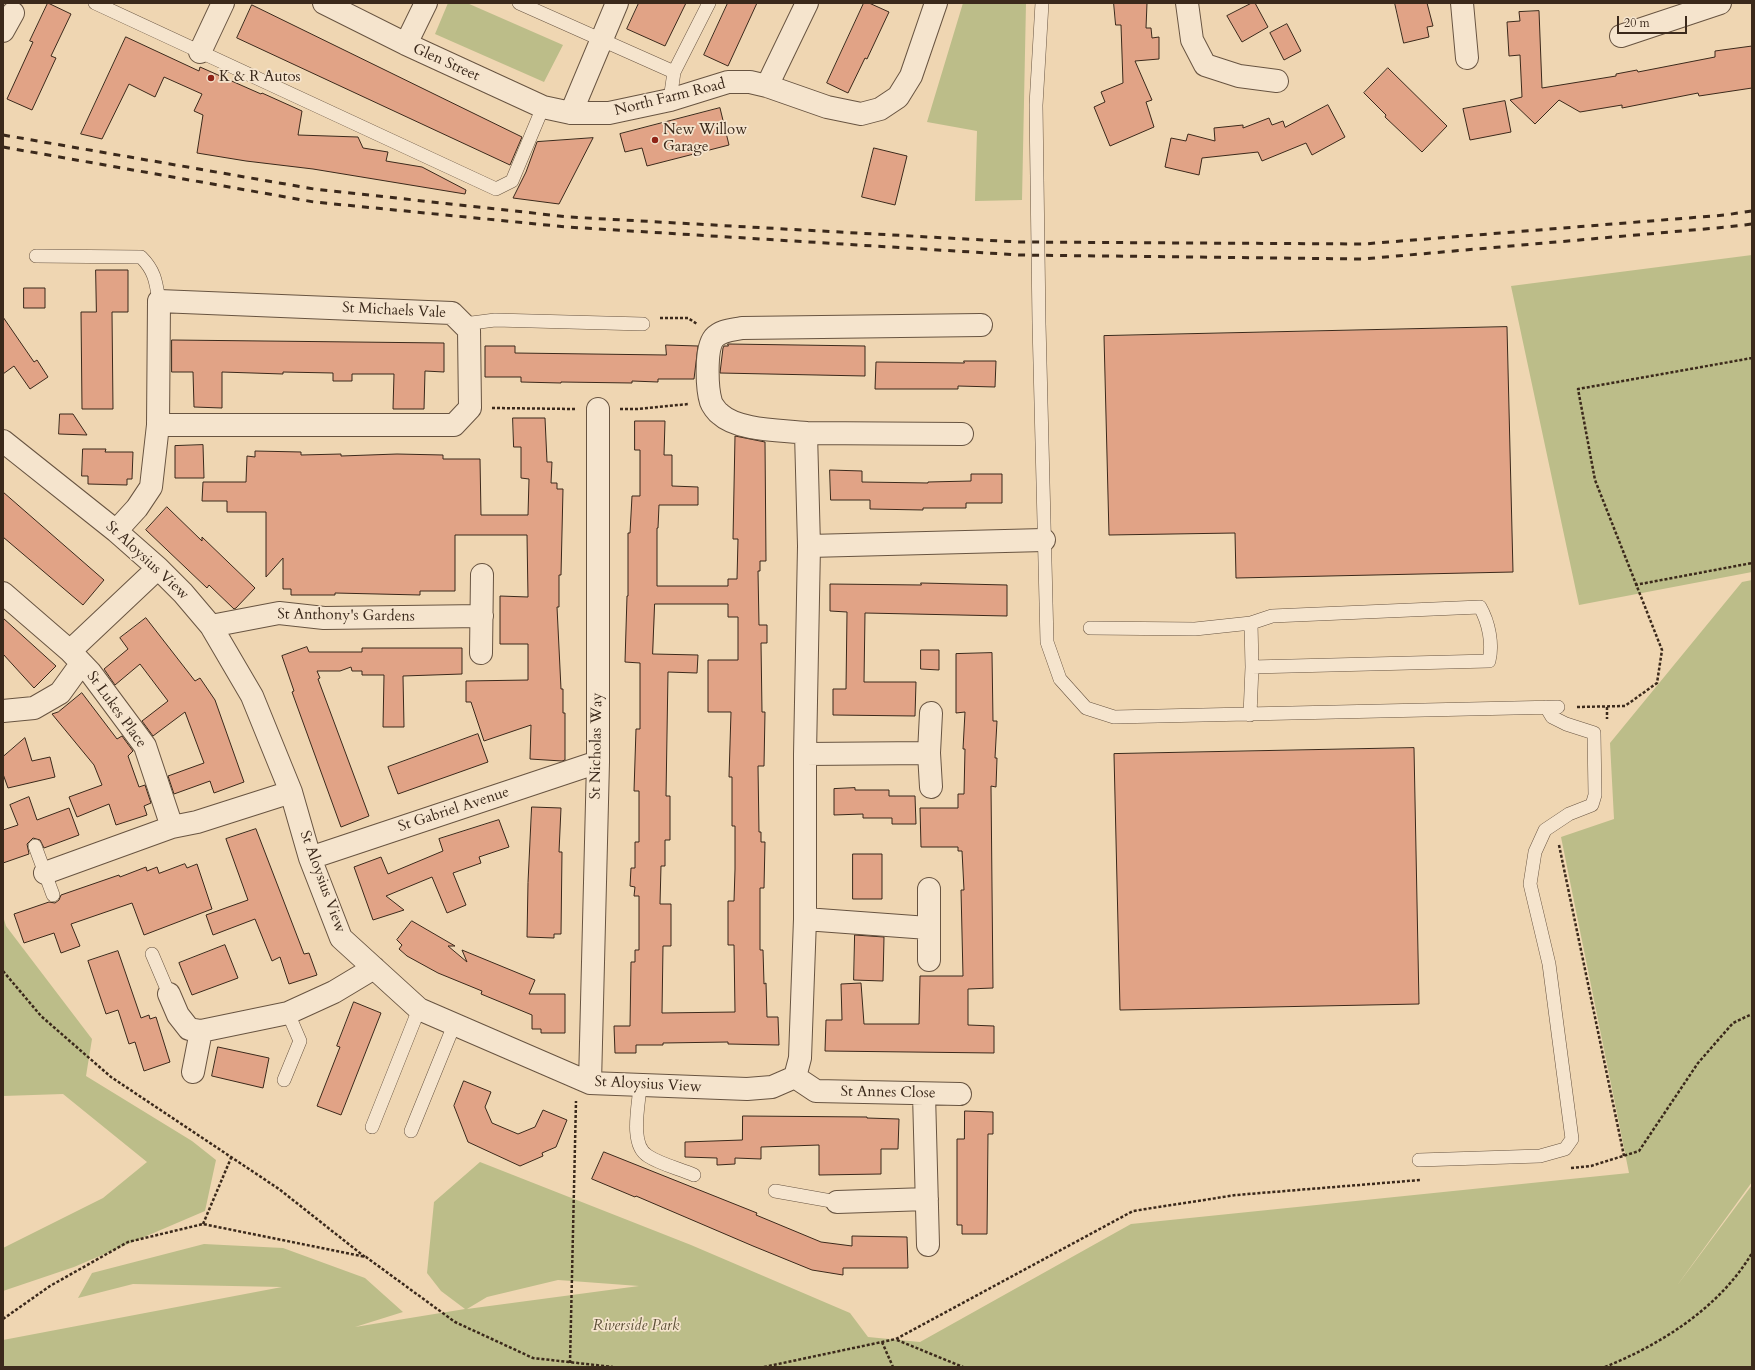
<!DOCTYPE html>
<style>
body{margin:0}
#map{position:relative;width:1755px;height:1370px;overflow:hidden;background:#efd6b2;font-family:Cardo,serif}
canvas{display:block}
.frame{position:absolute;inset:0;border:4px solid #3b291b;pointer-events:none}
.scale{position:absolute;left:1617px;top:16px;width:70px;height:18px;box-sizing:border-box;border:2px solid #3b291b;border-top:0;padding-left:5px;font-size:12px;line-height:14px;white-space:nowrap;color:#3b291b;-webkit-text-stroke:3px #f5e4cd;paint-order:stroke}
</style>
<div id="map">
<canvas width="1755" height="1370"></canvas>
<div class="frame"></div>
<div class="scale">20 m</div>
</div>
<script>
const c = document.querySelector('canvas').getContext('2d');
c.lineJoin = 'round';
function fillPath(path, color) { c.fillStyle = color; c.fill(path, 'evenodd'); }
function strokePath(path, color, width, dash) { c.strokeStyle = color; c.lineWidth = width; c.lineCap = dash ? 'butt' : 'round'; c.setLineDash(dash || []); c.stroke(path); }
function label(font, color, halo, rows, align = 'center') {
  c.font = font + ' Cardo,serif'; c.lineWidth = 3.5; c.setLineDash([]); c.textBaseline = 'middle'; c.strokeStyle = halo; c.fillStyle = color; for (const [text, x, y, turn = 0] of rows) {
    c.save(); c.translate(x, y); c.rotate((+turn || 0) * Math.PI / 180); c.textAlign = isNaN(turn) ? turn : align; if (halo) c.strokeText(text, 0, 0); c.fillText(text, 0, 0); c.restore();
  }
}
const green = new Path2D(`
 M 448,3 L 467,3 L 563,45 L 544,82 L 435,34 Z
 M 963,3 L 1026,3 L 1022,200 L 975,201 L 977,131 L 927,122 Z
 M 1752,255 L 1752,572 L 1579,605 L 1511,286 Z
 M 1752,580 L 1752,1182 L 1676,1287 L 1752,1185 L 1752,1367 L 3,1367 L 3,1340 L 282,1287 L 133,1284 L 78,1298 L 92,1273 L 204,1244 L 283,1248 L 365,1278 L 403,1312 L 355,1327 L 465,1309 L 441,1291 L 427,1273 L 434,1202 L 480,1162 L 691,1245 L 850,1313 L 868,1337 L 920,1342 L 1131,1224 L 1629,1173 L 1561,837 L 1614,819 L 1610,743 L 1742,582 ZM 558,1280 L 639,1286 L 467,1309 L 487,1297 Z
 M 3,916 L 6,926 L 92,1039 L 86,1076 L 192,1141 L 216,1160 L 205,1211 L 74,1267 L 3,1291 L 3,1248 L 103,1198 L 147,1162 L 63,1094 L 3,1096 Z`);
const building = new Path2D(`
 M 48,3 L 71,14 L 51,56 L 56,58 L 32,110 L 7,99 L 33,42 L 30,41 Z
 M 639,3 L 686,3 L 665,46 L 627,29 Z
 M 728,3 L 757,3 L 728,66 L 704,55 Z
 M 864,3 L 869,3 L 889,12 L 867,59 L 865,58 L 848,93 L 827,83 Z
 M 1114,3 L 1147,3 L 1146,28 L 1151,28 L 1152,38 L 1159,37 L 1159,59 L 1135,61 L 1152,100 L 1146,102 L 1154,127 L 1110,146 L 1094,107 L 1105,102 L 1101,92 L 1123,83 L 1121,25 L 1116,25 Z
 M 1252,3 L 1255,3 L 1268,27 L 1242,42 L 1227,16 Z
 M 1395,3 L 1427,3 L 1433,26 L 1427,27 L 1429,37 L 1404,43 Z
 M 252,5 L 522,137 L 510,165 L 237,38 Z
 M 1539,11 L 1542,88 L 1616,76 L 1616,74 L 1637,70 L 1638,72 L 1715,57 L 1715,51 L 1752,46 L 1752,88 L 1699,96 L 1698,93 L 1622,108 L 1622,105 L 1580,112 L 1559,100 L 1535,124 L 1510,100 L 1522,97 L 1520,55 L 1509,56 L 1507,22 L 1520,21 L 1519,12 Z
 M 1287,24 L 1301,51 L 1284,60 L 1270,33 Z
 M 126,37 L 199,71 L 200,67 L 261,94 L 262,93 L 302,111 L 298,135 L 358,137 L 363,148 L 388,152 L 386,161 L 422,167 L 466,190 L 465,194 L 313,169 L 246,161 L 197,153 L 203,115 L 194,111 L 202,94 L 164,77 L 155,97 L 129,84 L 102,139 L 81,134 Z
 M 1388,68 L 1447,126 L 1422,152 L 1385,117 L 1386,115 L 1364,93 Z
 M 1505,101 L 1511,132 L 1470,140 L 1463,109 Z
 M 1328,105 L 1345,137 L 1312,155 L 1306,143 L 1262,161 L 1258,152 L 1202,158 L 1199,175 L 1165,167 L 1171,138 L 1186,141 L 1188,134 L 1215,141 L 1214,128 L 1243,125 L 1243,128 L 1269,118 L 1272,125 L 1283,121 L 1285,127 Z
 M 720,108 L 729,145 L 647,166 L 642,148 L 625,152 L 620,134 Z
 M 593,138 L 559,204 L 513,198 L 526,172 L 537,142 Z
 M 874,148 L 907,156 L 895,205 L 862,197 Z
 M 96,270 L 128,270 L 128,312 L 112,312 L 113,409 L 82,409 L 81,312 L 96,312 Z
 M 24,288 L 45,288 L 45,308 L 24,308 Z
 M 3,317 L 34,362 L 37,360 L 48,377 L 30,389 L 14,366 L 3,374 Z
 M 1507,327 L 1513,572 L 1236,578 L 1235,533 L 1109,535 L 1104,336 Z
 M 172,340 L 444,343 L 444,372 L 425,371 L 424,409 L 393,409 L 394,374 L 352,374 L 352,381 L 333,381 L 333,373 L 283,372 L 283,374 L 222,372 L 222,408 L 194,407 L 193,372 L 172,372 Z
 M 728,344 L 865,346 L 865,376 L 720,373 L 723,348 L 724,346 L 728,346 Z
 M 666,345 L 698,346 L 694,379 L 658,379 L 658,382 L 632,381 L 632,383 L 561,382 L 561,383 L 521,382 L 521,377 L 485,377 L 485,346 L 515,346 L 515,353 L 666,355 Z
 M 964,361 L 996,361 L 995,387 L 958,386 L 958,389 L 875,389 L 876,362 L 964,363 Z
 M 60,414 L 73,414 L 87,435 L 59,434 Z
 M 513,418 L 545,418 L 547,462 L 552,462 L 551,483 L 557,483 L 557,489 L 563,489 L 561,575 L 559,575 L 559,607 L 557,607 L 561,689 L 563,689 L 563,713 L 565,713 L 565,760 L 562,761 L 530,759 L 531,725 L 484,741 L 471,702 L 466,702 L 466,681 L 528,680 L 528,644 L 500,644 L 500,596 L 528,597 L 527,535 L 455,535 L 455,591 L 420,591 L 420,595 L 335,593 L 335,595 L 291,595 L 291,589 L 283,589 L 283,558 L 266,577 L 266,512 L 227,512 L 227,501 L 202,501 L 203,482 L 246,482 L 247,456 L 255,457 L 255,451 L 301,452 L 301,455 L 341,454 L 341,456 L 397,454 L 443,455 L 443,459 L 480,459 L 481,515 L 528,515 L 529,479 L 521,478 L 521,447 L 514,447 Z
 M 635,421 L 665,421 L 664,455 L 672,455 L 672,486 L 698,487 L 698,505 L 659,505 L 658,528 L 657,528 L 657,586 L 728,586 L 728,579 L 737,579 L 738,539 L 733,539 L 735,436 L 765,442 L 766,561 L 760,561 L 760,571 L 758,571 L 759,625 L 767,625 L 767,643 L 761,643 L 762,712 L 765,712 L 764,766 L 758,766 L 759,832 L 761,832 L 761,842 L 765,842 L 764,888 L 760,888 L 760,950 L 763,950 L 764,984 L 766,983 L 767,1017 L 778,1017 L 779,1045 L 728,1044 L 728,1042 L 663,1043 L 663,1045 L 636,1045 L 636,1053 L 615,1053 L 614,1026 L 630,1026 L 631,962 L 635,962 L 635,950 L 639,950 L 639,896 L 634,896 L 635,887 L 630,886 L 631,868 L 635,868 L 635,842 L 639,842 L 639,791 L 634,791 L 636,729 L 640,729 L 640,663 L 625,662 L 627,596 L 628,596 L 628,533 L 630,533 L 632,496 L 640,496 L 640,450 L 635,450 ZM 655,604 L 728,604 L 728,617 L 738,617 L 738,660 L 708,660 L 708,712 L 731,712 L 729,777 L 732,777 L 732,826 L 735,826 L 735,869 L 734,901 L 728,901 L 728,945 L 734,945 L 735,1012 L 662,1013 L 663,946 L 671,946 L 671,904 L 660,904 L 661,866 L 665,866 L 665,840 L 670,840 L 670,796 L 666,796 L 668,672 L 697,673 L 698,655 L 653,654 Z
 M 203,445 L 204,478 L 175,478 L 175,446 Z
 M 83,449 L 106,449 L 105,452 L 133,452 L 132,479 L 127,479 L 127,485 L 88,484 L 88,476 L 82,476 Z
 M 830,470 L 862,471 L 862,482 L 928,483 L 928,482 L 971,481 L 971,474 L 1002,474 L 1002,503 L 966,503 L 966,508 L 923,508 L 923,510 L 870,509 L 870,500 L 831,500 Z
 M 3,492 L 104,580 L 83,605 L 3,537 Z
 M 167,507 L 202,541 L 202,537 L 255,588 L 236,608 L 234,609 L 209,585 L 207,588 L 146,530 Z
 M 921,583 L 1007,585 L 1007,616 L 865,613 L 864,682 L 916,682 L 915,716 L 833,715 L 833,689 L 846,689 L 847,612 L 830,611 L 830,584 L 921,585 Z
 M 3,618 L 56,666 L 34,688 L 3,654 Z
 M 146,618 L 195,681 L 200,678 L 215,700 L 244,782 L 214,793 L 210,781 L 174,794 L 168,776 L 204,763 L 185,712 L 153,736 L 142,721 L 168,701 L 140,664 L 115,685 L 104,669 L 128,649 L 120,638 Z
 M 307,647 L 309,652 L 362,652 L 362,648 L 462,648 L 462,674 L 403,676 L 404,727 L 383,727 L 384,675 L 362,675 L 362,671 L 352,671 L 351,667 L 340,671 L 317,671 L 320,678 L 318,679 L 369,816 L 341,827 L 292,692 L 294,691 L 282,656 Z
 M 921,650 L 939,650 L 939,670 L 921,669 Z
 M 992,653 L 993,721 L 997,721 L 995,758 L 997,758 L 996,787 L 991,786 L 993,988 L 968,989 L 968,1025 L 994,1026 L 994,1053 L 825,1051 L 826,1020 L 842,1020 L 841,984 L 861,983 L 864,1024 L 919,1024 L 920,976 L 963,976 L 961,890 L 964,890 L 962,851 L 958,851 L 958,847 L 921,847 L 920,808 L 958,808 L 958,794 L 964,794 L 965,749 L 963,749 L 965,712 L 956,713 L 956,654 Z
 M 82,693 L 117,739 L 122,736 L 133,751 L 128,756 L 139,787 L 145,785 L 151,803 L 144,806 L 147,815 L 116,825 L 109,804 L 77,817 L 69,797 L 102,785 L 94,765 L 52,714 L 58,712 Z
 M 478,734 L 488,762 L 398,794 L 388,767 Z
 M 25,738 L 32,761 L 50,757 L 55,777 L 8,788 L 3,774 L 3,757 Z
 M 1414,748 L 1419,1004 L 1120,1010 L 1114,754 Z
 M 855,788 L 855,790 L 889,790 L 889,796 L 915,796 L 916,824 L 892,824 L 892,818 L 863,818 L 863,814 L 834,815 L 834,789 Z
 M 29,797 L 37,820 L 69,808 L 79,835 L 44,848 L 40,840 L 33,838 L 27,844 L 29,854 L 3,863 L 3,830 L 18,825 L 10,805 Z
 M 532,807 L 561,808 L 559,852 L 562,852 L 561,934 L 554,934 L 554,938 L 527,937 L 528,883 Z
 M 499,820 L 509,847 L 479,857 L 481,863 L 453,873 L 466,905 L 447,913 L 432,877 L 386,896 L 404,910 L 373,920 L 354,867 L 381,857 L 388,874 L 443,851 L 439,839 Z
 M 256,829 L 304,954 L 309,953 L 317,975 L 289,984 L 280,957 L 272,961 L 255,919 L 213,935 L 206,915 L 248,900 L 226,839 Z
 M 853,854 L 882,854 L 882,899 L 853,899 Z
 M 185,864 L 187,868 L 197,864 L 212,909 L 144,935 L 132,903 L 71,924 L 80,946 L 61,953 L 54,933 L 24,943 L 14,914 L 49,902 L 55,903 L 59,900 L 61,895 L 119,875 L 120,877 L 146,867 L 147,871 L 157,867 L 159,873 Z
 M 412,921 L 455,946 L 448,946 L 467,962 L 462,950 L 535,980 L 529,994 L 565,994 L 565,1033 L 541,1033 L 541,1029 L 532,1029 L 532,1015 L 481,994 L 482,991 L 438,973 L 407,956 L 399,949 L 402,945 L 397,940 Z
 M 855,935 L 884,937 L 883,981 L 854,980 Z
 M 225,945 L 238,978 L 192,995 L 179,963 Z
 M 118,951 L 141,1018 L 149,1015 L 150,1019 L 156,1017 L 170,1062 L 144,1071 L 135,1042 L 129,1044 L 118,1010 L 106,1014 L 88,961 Z
 M 354,1002 L 381,1013 L 341,1115 L 317,1106 L 340,1047 L 337,1046 Z
 M 218,1047 L 269,1058 L 263,1088 L 212,1076 Z
 M 464,1081 L 491,1092 L 485,1107 L 492,1123 L 518,1134 L 535,1127 L 543,1110 L 567,1120 L 556,1147 L 542,1153 L 543,1156 L 520,1166 L 468,1142 L 454,1106 Z
 M 965,1111 L 993,1112 L 993,1134 L 988,1134 L 987,1234 L 962,1234 L 962,1225 L 957,1225 L 957,1139 L 964,1139 Z
 M 743,1116 L 867,1117 L 867,1118 L 899,1119 L 898,1149 L 881,1149 L 881,1174 L 819,1175 L 819,1145 L 761,1147 L 761,1159 L 735,1158 L 735,1164 L 717,1165 L 717,1158 L 685,1157 L 685,1142 L 742,1140 Z
 M 604,1152 L 757,1213 L 756,1215 L 821,1242 L 852,1246 L 852,1236 L 907,1237 L 908,1268 L 843,1268 L 843,1275 L 812,1270 L 753,1246 L 636,1196 L 635,1197 L 592,1179 Z`);
const path = new Path2D(`
 M 660,318 L 688,318 L 697,324
 M 492,408 L 575,409
 M 620,409 L 637,409 L 689,404
 M 1635,585 L 1752,563
 M 1577,707 L 1625,706 L 1657,683 L 1662,650 L 1595,480 L 1578,389 L 1752,358
 M 1607,707 L 1607,719
 M 1559,845 L 1624,1156
 M 3,971 L 41,1016 L 111,1077 L 279,1189 L 365,1257
 M 1571,1168 L 1591,1166 L 1639,1151 L 1698,1063 L 1733,1023 L 1752,1014
 M 203,1224 L 231,1158
 M 3,1319 L 50,1286 L 128,1242 L 203,1224 L 366,1257 L 455,1322 L 533,1358 L 613,1367
 M 897,1340 L 963,1367
 M 882,1342 L 893,1367
 M 570,1363 L 576,1101
 M 764,1367 L 896,1339 L 1133,1211 L 1236,1195 L 1420,1180
 M 1605,1367 C 1662,1344 1720,1307 1752,1253`);
const lane = new Path2D(`
 M 95,3 L 496,189 L 512,181 L 543,107
 M 519,3 L 674,72
 M 1042,3 L 1036,105 L 1039,323 L 1047,642 L 1060,679 L 1086,708 L 1114,717 L 1558,707
 M 670,100 L 674,72 L 709,3
 M 36,256 L 141,257 C 155,271 156,282 159,301
 M 464,324 L 495,320 L 643,324
 M 1251,623 L 1272,616 L 1480,607 C 1489,623 1493,644 1489,661 L 1252,667
 M 1090,628 L 1195,629 L 1251,623 L 1252,667 L 1250,715
 M 35,846 L 53,895
 M 152,954 L 169,994
 M 284,1080 L 300,1041 L 288,1013
 M 640,1086 C 639,1104 629,1145 648,1156 C 660,1164 680,1169 694,1175
 M 372,1127 L 419,1009
 M 411,1131 L 454,1025
 M 1419,1160 L 1540,1156 L 1565,1149 L 1572,1139 L 1549,964 L 1530,884 L 1535,852 L 1545,830 L 1569,814 L 1592,805 L 1595,795 L 1594,733 L 1566,724 L 1552,717 L 1546,707
 M 775,1191 L 837,1202`);
const street = new Path2D(`
 M 324,3 L 406,44 L 543,107 L 571,113 L 609,113 L 670,100 L 728,82 L 750,82 L 767,86 L 827,107 L 861,114 L 880,109 L 898,97 L 911,76 L 936,3
 M 1187,3 L 1192,40 L 1205,65 L 1239,76 L 1277,81
 M 1462,3 L 1467,58
 M 3,31 L 13,13
 M 1621,36 L 1720,3
 M 406,44 L 426,3
 M 200,52 L 223,3
 M 767,86 L 807,3
 M 571,113 L 617,3
 M 806,433 C 782,430 738,431 720,414 C 717,412 712,405 711,402 C 707,389 705,349 714,338 C 721,330 733,330 742,328 L 981,325
 M 3,441 L 116,531 L 158,568 L 183,593 L 211,626 L 252,696 L 291,792 L 310,858 L 341,938 L 419,1009 L 590,1083 L 747,1089 L 772,1087 L 795,1077 L 816,1091 L 960,1094
 M 116,531 L 137,508 L 151,487 L 158,425 L 159,301 L 452,313 L 469,330 L 470,408 L 454,425 L 158,425
 M 809,546 L 806,433 L 962,434
 M 3,593 L 70,651 L 90,672 L 145,746 L 172,827 L 197,822 L 291,792
 M 211,626 L 279,613 L 324,618 L 482,616
 M 70,651 L 158,568
 M 481,653 L 482,575
 M 3,711 L 34,708 L 60,693 L 81,664
 M 805,754 L 929,753
 M 931,787 L 929,753 L 931,713
 M 310,858 L 598,762
 M 45,873 L 172,827
 M 805,919 L 928,928
 M 929,960 L 929,889
 M 169,994 L 178,1015 L 189,1029 L 201,1031 L 288,1013 L 334,992 L 374,968
 M 193,1072 L 201,1031
 M 795,1077 L 800,1058 L 805,919 L 805,754 L 809,546 L 1044,540
 M 590,1083 L 598,762 L 598,409
 M 924,1094 L 928,1245
 M 837,1202 L 927,1199`);
const rail = new Path2D(`
 M 3,135 L 314,189 L 569,217 L 1019,242 L 1364,244 L 1725,215 L 1752,211
 M 3,147 L 314,202 L 567,227 L 1020,255 L 1363,259 L 1727,227 L 1752,224`);
const markers = [
 [211,78,4,"#8f2418"],
 [655,140,4,"#8f2418"]
];
const streetNames = [
 ["Glen Street",446,63,24],
 ["North Farm Road",670,98,-14],
 ["St Michaels Vale",394,311,3],
 ["St Aloysius View",147,561,43],
 ["St Anthony's Gardens",346,616,1],
 ["St Lukes Place",116,710,54],
 ["St Nicholas Way",597,746,-89],
 ["St Gabriel Avenue",454,810,-18],
 ["St Aloysius View",322,882,70],
 ["St Aloysius View",648,1085,3],
 ["St Annes Close",888,1093,1]
];
const poiNames = [
 ["K & R Autos",219,78],
 ["New Willow",663,131],
 ["Garage",663,148]
];
const parkNames = [
 ["Riverside Park",636,1327]
];
fillPath(green, '#bcbd89');
fillPath(building, '#e1a386');
strokePath(building, '#3b291b', 1);
strokePath(lane, '#685441', 14);
strokePath(street, '#685441', 24);
strokePath(path, '#3b291b', 2.5, [3, 2]);
strokePath(lane, '#f5e4cd', 13);
strokePath(street, '#f5e4cd', 22);
strokePath(rail, '#3b291b', 3, [7, 7]);
for (const [x, y, r, color] of markers) { const dot = new Path2D(); dot.arc(x, y, r, 0, 2 * Math.PI); c.fillStyle = color; c.fill(dot); strokePath(dot, '#f5e4cd', 1.5); }
label('15px', '#3b291b', '#f5e4cd', streetNames);
label('15px', '#3b291b', '#f5e4cd', poiNames, 'left');
label('italic 15px', '#5b4e36', '#f5e4cd', parkNames);
</script>
